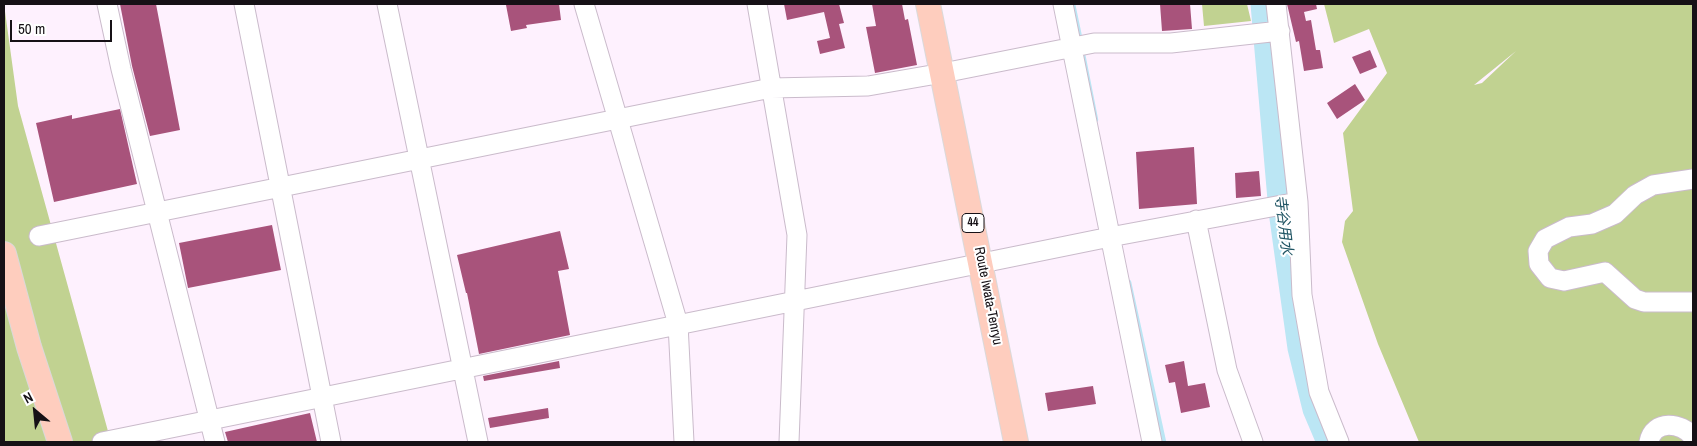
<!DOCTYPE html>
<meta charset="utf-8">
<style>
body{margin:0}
#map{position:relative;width:1697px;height:446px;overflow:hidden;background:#fef1fe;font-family:"Archivo Narrow",sans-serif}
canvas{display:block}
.frame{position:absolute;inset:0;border:5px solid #161116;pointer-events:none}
.north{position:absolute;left:10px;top:386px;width:50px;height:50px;-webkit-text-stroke:4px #fff;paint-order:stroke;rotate:332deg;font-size:14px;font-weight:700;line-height:20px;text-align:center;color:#161116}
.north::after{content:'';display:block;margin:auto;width:18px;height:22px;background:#161116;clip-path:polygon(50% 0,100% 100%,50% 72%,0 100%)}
.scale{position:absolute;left:10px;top:20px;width:102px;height:22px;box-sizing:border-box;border:2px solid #161116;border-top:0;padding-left:6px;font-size:15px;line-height:18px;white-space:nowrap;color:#161116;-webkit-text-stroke:4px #fff;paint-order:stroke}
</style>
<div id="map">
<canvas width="1697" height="446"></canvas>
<div class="frame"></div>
<div class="north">N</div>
<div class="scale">50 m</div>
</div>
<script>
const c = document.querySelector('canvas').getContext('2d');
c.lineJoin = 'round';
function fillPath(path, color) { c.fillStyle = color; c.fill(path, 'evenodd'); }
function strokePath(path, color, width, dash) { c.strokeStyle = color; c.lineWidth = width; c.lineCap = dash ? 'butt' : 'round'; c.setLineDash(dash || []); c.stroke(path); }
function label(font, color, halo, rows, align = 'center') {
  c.font = font + ' "Archivo Narrow","Noto Sans JP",sans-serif'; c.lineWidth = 4; c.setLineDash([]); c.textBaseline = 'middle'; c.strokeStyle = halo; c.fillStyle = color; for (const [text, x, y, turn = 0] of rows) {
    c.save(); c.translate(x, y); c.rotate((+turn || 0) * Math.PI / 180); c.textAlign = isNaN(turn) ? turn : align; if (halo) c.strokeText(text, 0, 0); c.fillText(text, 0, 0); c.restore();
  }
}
const green = new Path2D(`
 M 4,4 L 18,106 L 111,442 L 4,442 Z
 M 1202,4 L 1247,4 L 1251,21 L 1204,26 Z
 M 1324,4 L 1693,4 L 1693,442 L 1419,442 L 1378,344 L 1342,242 L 1345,221 L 1353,211 L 1343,133 L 1387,73 L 1369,29 L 1334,43 ZM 1516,51 L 1482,83 L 1474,85 Z`);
const stream = new Path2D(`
 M 1073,4 L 1081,42
 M 1082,49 L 1096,120
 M 1129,282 L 1164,442`);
const river = new Path2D(`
 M 1263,4 L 1281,211 L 1300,348 L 1315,409 L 1329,442`);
const building = new Path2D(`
 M 120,4 L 156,4 L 180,130 L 150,136 L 132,66 Z
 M 512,4 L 559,4 L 561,20 L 526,25 L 527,28 L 511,31 L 506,5 Z
 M 784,4 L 839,4 L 844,23 L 839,24 L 845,48 L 820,54 L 817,41 L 830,38 L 824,12 L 787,20 Z
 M 872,4 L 902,4 L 905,20 L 908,19 L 917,65 L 875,73 L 866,27 L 876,26 Z
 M 1160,4 L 1190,4 L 1192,29 L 1162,31 Z
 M 1287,4 L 1316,4 L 1317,9 L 1304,12 L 1306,21 L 1311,20 L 1316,50 L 1320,50 L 1323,68 L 1304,71 L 1299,41 L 1296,42 Z
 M 1370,50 L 1377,67 L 1360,74 L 1352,57 Z
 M 1355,84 L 1365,100 L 1337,119 L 1327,103 Z
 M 120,109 L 137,184 L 54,202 L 36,123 L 72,115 L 72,119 Z
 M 1194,147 L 1197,204 L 1139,209 L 1136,152 Z
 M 1259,171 L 1261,196 L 1236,198 L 1235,173 Z
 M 272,225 L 281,270 L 188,288 L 179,243 Z
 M 560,231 L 569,269 L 558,271 L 570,335 L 479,354 L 467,293 L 466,293 L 457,255 Z
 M 559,361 L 560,368 L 484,381 L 483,376 Z
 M 1184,361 L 1188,386 L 1205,383 L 1210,407 L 1181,413 L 1175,382 L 1169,383 L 1165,365 Z
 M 1093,386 L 1096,404 L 1048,411 L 1045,393 Z
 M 548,408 L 549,418 L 490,428 L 488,418 Z
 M 310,413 L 317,442 L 228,442 L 225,432 Z`);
const minor = new Path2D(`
 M 107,4 L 121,69 L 215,442
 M 244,4 L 331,442
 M 387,4 L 478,442
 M 584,4 L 678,324 L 684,442
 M 757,4 L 797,235 L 789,442
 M 1063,4 L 1152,442
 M 1276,4 L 1298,202 L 1302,295 L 1319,392 L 1339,442
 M 1693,179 L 1653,185 L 1635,195 L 1615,214 L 1592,224 L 1569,227 L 1545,239 L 1538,251 L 1539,264 L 1550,278 L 1564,281 L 1605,272 L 1635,299 L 1644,302 L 1693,302
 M 1196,220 L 1227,370 L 1253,442
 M 39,236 L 771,88 L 868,86 L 943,73 L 1094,43 L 1171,43 L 1280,31
 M 102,442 L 1110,237 L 1298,202
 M 1649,442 C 1653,419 1682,422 1693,437`);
const major = new Path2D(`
 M 928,4 L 1016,442
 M 4,254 L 29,347 L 60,442`);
const shields = [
 [973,223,22]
];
const shieldNames = [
 ["44",973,223]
];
const streetNames = [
 ["Route Iwata-Tenryu",988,296,79]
];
const waterNames = [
 ["寺谷用水",1283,225,83]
];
fillPath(green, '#c1d291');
strokePath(stream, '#bbe6f4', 4.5);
strokePath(river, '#bbe6f4', 25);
fillPath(building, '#a8537b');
strokePath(minor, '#cabbcb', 21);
strokePath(major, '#dad9da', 26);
strokePath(minor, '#fff', 19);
strokePath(major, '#fecdbe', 24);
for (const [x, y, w] of shields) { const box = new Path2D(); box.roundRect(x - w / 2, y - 9.5, w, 19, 4); c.fillStyle = '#fff'; c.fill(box); strokePath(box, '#161116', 1); }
label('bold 12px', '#161116', null, shieldNames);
label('14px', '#161116', '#fff', streetNames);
label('italic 15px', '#1f5463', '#fff', waterNames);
</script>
